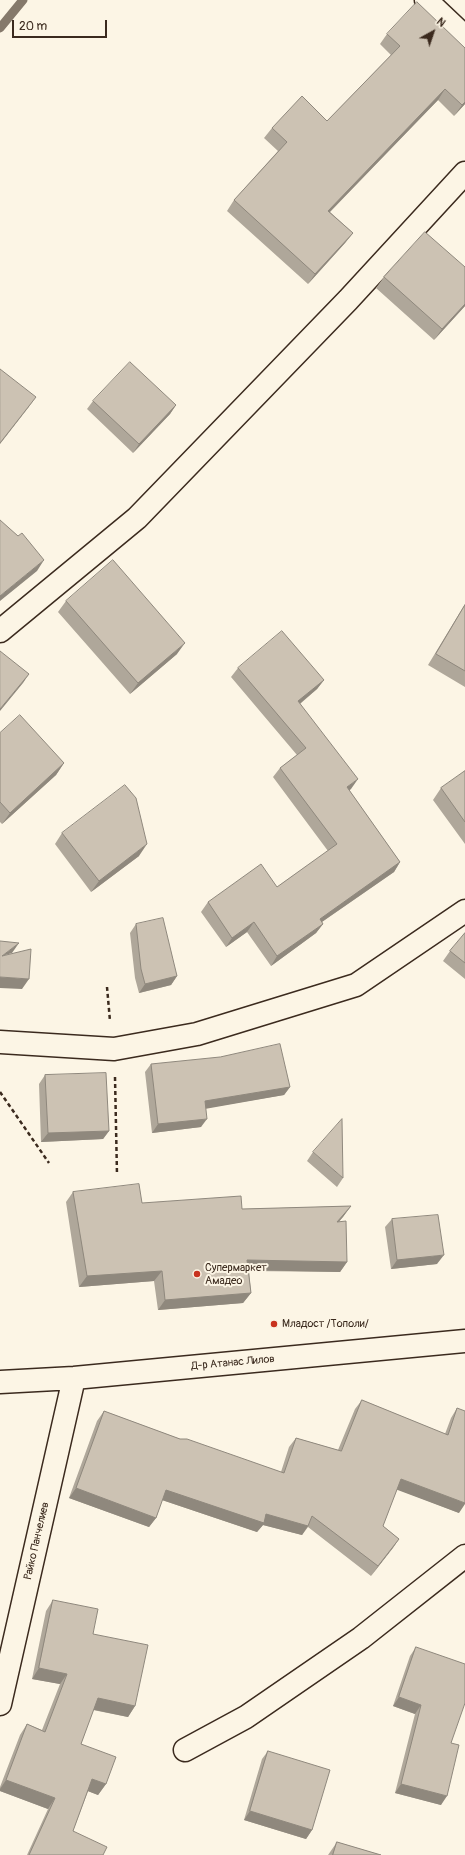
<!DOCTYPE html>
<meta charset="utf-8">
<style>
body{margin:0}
#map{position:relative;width:465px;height:1855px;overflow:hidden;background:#fcf5e5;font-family:Pangolin,sans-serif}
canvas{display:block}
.north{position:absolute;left:413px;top:12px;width:40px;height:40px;-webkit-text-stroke:3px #fcf5e5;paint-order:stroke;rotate:40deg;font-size:11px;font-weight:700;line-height:16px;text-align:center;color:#3b2a1e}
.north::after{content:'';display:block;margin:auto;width:14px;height:18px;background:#3b2a1e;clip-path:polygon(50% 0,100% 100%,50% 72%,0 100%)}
.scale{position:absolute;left:12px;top:20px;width:95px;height:18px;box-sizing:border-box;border:2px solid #3b2a1e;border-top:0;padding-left:5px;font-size:12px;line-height:14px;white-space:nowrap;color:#3b2a1e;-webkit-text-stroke:3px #fcf5e5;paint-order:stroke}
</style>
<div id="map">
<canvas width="465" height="1855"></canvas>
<div class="north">N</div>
<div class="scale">20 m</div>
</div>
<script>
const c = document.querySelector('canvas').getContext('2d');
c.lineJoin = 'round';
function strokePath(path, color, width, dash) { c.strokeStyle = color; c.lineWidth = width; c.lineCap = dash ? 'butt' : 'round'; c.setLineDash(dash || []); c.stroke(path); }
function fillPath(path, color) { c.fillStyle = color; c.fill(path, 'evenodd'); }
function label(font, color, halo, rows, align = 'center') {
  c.font = font + ' Pangolin,sans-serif'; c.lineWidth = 4; c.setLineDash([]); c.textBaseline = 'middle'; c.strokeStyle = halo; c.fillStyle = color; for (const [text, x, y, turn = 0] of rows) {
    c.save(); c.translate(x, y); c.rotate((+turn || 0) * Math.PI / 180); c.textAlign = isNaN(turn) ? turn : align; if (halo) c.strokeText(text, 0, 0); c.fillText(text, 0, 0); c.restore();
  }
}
const stream = new Path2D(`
 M 0,28 L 23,0`);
const path = new Path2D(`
 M 107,987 L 110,1021
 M 115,1077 L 117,1175
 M 0,1092 L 49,1163`);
const street = new Path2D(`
 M 426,0 L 465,37
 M 0,631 L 137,518 L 348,300 L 465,173
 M 0,1042 L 114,1049 L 197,1034 L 356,985 L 465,911
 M 0,1382 L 74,1378 L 465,1341
 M 0,1704 L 74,1378
 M 185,1750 L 246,1717 L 361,1638 L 465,1556`);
const wall = new Path2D(`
 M 387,34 L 465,48 L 465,104 L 454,116 L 438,100 L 330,212 L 353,233 L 345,243 L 308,284 L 227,211 L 234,200 L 278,151 L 264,138 L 272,128 L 327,121 L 391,55 L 380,44 Z
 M 384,277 L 465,306 L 434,340 L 376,288 Z
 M 93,401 L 176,405 L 170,414 L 133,453 L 87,409 Z
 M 66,601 L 177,654 L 130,694 L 58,612 Z
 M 465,604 L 465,687 L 428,665 Z
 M 238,668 L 324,680 L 317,689 L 300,704 L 351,789 L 349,790 L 400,862 L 394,872 L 322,922 L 323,924 L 316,933 L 271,966 L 247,932 L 226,947 L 201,912 L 208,902 L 277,887 L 328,851 L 273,777 L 280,768 L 297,755 L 231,677 Z
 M 0,733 L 64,763 L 56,775 L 2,824 L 0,822 Z
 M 465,771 L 465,844 L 433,800 L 441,788 Z
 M 62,833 L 139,856 L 91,892 L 55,844 Z
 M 136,924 L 177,976 L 171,985 L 139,993 L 135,978 L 130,933 Z
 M 465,933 L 465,979 L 443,961 L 450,951 Z
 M 151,1064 L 290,1087 L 284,1095 L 206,1108 L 201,1127 L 152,1133 L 145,1072 Z
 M 45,1075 L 109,1131 L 103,1139 L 41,1142 L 39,1084 Z
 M 313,1152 L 343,1178 L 337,1187 L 307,1161 Z
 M 73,1192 L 142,1203 L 242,1209 L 351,1206 L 339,1222 L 347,1262 L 340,1272 L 249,1271 L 251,1293 L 243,1303 L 158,1310 L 154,1281 L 79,1287 L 66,1202 Z
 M 392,1219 L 437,1264 L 391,1269 L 385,1227 Z
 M 362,1400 L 445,1434 L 451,1418 L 457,1408 L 459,1513 L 397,1489 L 383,1526 L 399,1539 L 371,1576 L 308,1527 L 302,1535 L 263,1525 L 257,1532 L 162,1500 L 156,1518 L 149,1527 L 69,1498 L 97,1421 L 104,1411 L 180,1439 L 281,1472 L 289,1447 L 296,1438 L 338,1450 L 355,1409 Z
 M 53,1600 L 93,1634 L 135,1706 L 128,1717 L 93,1710 L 81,1744 L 106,1784 L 98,1795 L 88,1791 L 73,1831 L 103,1855 L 27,1855 L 48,1809 L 0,1791 L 0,1787 L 20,1735 L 27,1724 L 42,1730 L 60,1684 L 32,1679 L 46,1611 Z
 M 416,1647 L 451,1743 L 441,1805 L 395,1793 L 415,1714 L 393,1706 L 410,1656 Z
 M 268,1751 L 312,1830 L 306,1839 L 244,1820 L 262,1759 Z
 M 337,1842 L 381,1855 L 328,1855 Z`);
const shadedWall = new Path2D(`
 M 445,89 L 438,100 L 321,221 L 328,211 Z
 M 465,102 L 465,104 L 454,116 L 462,105 Z
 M 353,233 L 345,243 L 308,284 L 315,274 Z
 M 465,304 L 465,306 L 434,340 L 442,329 Z
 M 36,397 L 28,408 L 0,444 L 0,443 Z
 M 176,405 L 170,414 L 133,453 L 139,444 Z
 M 44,560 L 37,571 L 0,601 L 0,596 Z
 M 185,643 L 177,654 L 130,694 L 138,683 Z
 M 29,674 L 23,683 L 0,711 L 0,709 Z
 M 324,680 L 317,689 L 291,711 L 298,701 Z
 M 64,763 L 56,775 L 2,824 L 10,813 Z
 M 358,779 L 351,789 L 341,796 L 347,787 Z
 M 147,844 L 139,856 L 91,892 L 99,881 Z
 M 400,862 L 394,872 L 313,928 L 320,919 Z
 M 254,922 L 247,932 L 226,947 L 232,938 Z
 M 323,924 L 316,933 L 271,966 L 277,956 Z
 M 19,943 L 12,953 L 2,956 Z
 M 177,976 L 171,985 L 139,993 L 145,984 Z
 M 0,977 L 29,979 L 22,989 L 0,988 Z
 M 290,1087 L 284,1095 L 199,1110 L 205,1101 Z
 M 207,1119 L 201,1127 L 152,1133 L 158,1124 Z
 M 109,1131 L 103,1139 L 41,1142 L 48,1133 Z
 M 351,1206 L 343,1217 L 329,1232 L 337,1222 Z
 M 444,1255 L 437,1264 L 391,1269 L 397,1260 Z
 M 247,1260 L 347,1262 L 340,1272 L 240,1270 Z
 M 162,1271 L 154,1281 L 79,1287 L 87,1276 Z
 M 251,1293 L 243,1303 L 158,1310 L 165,1300 Z
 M 401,1479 L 465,1503 L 465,1504 L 459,1513 L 395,1489 Z
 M 76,1488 L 156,1518 L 149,1527 L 69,1498 Z
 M 166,1490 L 266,1514 L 308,1526 L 302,1535 L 263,1525 L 257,1532 L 159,1499 Z
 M 399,1539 L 393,1548 L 371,1576 L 378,1566 Z
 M 39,1668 L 67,1674 L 60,1684 L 32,1679 Z
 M 399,1697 L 421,1705 L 415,1714 L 393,1706 Z
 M 98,1698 L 135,1706 L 128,1717 L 90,1709 Z
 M 92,1779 L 106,1784 L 98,1795 L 85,1790 Z
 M 6,1780 L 55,1798 L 48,1809 L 0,1791 L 0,1789 Z
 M 401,1784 L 447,1796 L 441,1805 L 395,1793 Z
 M 250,1811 L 312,1830 L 306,1839 L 244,1820 Z`);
const building = new Path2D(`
 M 417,2 L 465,48 L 465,102 L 462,105 L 445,89 L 328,211 L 353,233 L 315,274 L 234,200 L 287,142 L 272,128 L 302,96 L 327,121 L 400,46 L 387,34 Z
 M 425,232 L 465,267 L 465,304 L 442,329 L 384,277 Z
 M 130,362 L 176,405 L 139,444 L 93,401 Z
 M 0,369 L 36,397 L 0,443 Z
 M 0,520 L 18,536 L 22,533 L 44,560 L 0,596 Z
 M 113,560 L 185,643 L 138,683 L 66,601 Z
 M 465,605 L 465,671 L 436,654 Z
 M 282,631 L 324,680 L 298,701 L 358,779 L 347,787 L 400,862 L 320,919 L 323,924 L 277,956 L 254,922 L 232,938 L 208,902 L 261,864 L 277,887 L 337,844 L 280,768 L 306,748 L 238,668 Z
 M 0,651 L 29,674 L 0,709 Z
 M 20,715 L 64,763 L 10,813 L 0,802 L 0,733 Z
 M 465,771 L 465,822 L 441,788 Z
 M 125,785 L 136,798 L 147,844 L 99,881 L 62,833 Z
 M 163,918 L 177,976 L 145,984 L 141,969 L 136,924 Z
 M 465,933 L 465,963 L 450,951 Z
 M 0,941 L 19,943 L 2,956 L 31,949 L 29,979 L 0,977 Z
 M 280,1044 L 290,1087 L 205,1101 L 207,1119 L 158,1124 L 151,1064 L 220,1057 Z
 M 106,1073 L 109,1131 L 48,1133 L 45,1075 Z
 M 342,1119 L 343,1178 L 313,1152 Z
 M 139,1184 L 142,1203 L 241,1196 L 242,1209 L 351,1206 L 337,1222 L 346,1221 L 347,1262 L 247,1260 L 251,1293 L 165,1300 L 162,1271 L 87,1276 L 73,1192 Z
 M 438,1215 L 444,1255 L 397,1260 L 392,1219 Z
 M 362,1400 L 448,1435 L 457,1408 L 465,1411 L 465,1503 L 401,1479 L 383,1526 L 399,1539 L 378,1566 L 312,1516 L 308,1526 L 266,1514 L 264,1523 L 166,1490 L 156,1518 L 76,1488 L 104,1411 L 180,1439 L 187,1439 L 284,1473 L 296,1438 L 341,1451 Z
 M 53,1600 L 98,1609 L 93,1634 L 148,1645 L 135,1706 L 98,1698 L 81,1744 L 116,1757 L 106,1784 L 92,1779 L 73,1831 L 107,1847 L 103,1855 L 29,1855 L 55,1798 L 6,1780 L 27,1724 L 45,1732 L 67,1674 L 39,1668 Z
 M 416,1647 L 465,1664 L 465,1703 L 451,1743 L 459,1745 L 447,1796 L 401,1784 L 421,1705 L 399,1697 Z
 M 268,1751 L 330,1770 L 312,1830 L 250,1811 Z
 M 337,1842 L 381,1855 L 333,1855 Z`);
const markers = [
 [197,1274,4,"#c8321e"],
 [274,1324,4,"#c8321e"]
];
const poiNames = [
 ["Супермаркет",205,1268],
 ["Амадео",205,1281],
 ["Младост /Тополи/",282,1324]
];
const streetNames = [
 ["Д-р Атанас Лилов",233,1363,-5],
 ["Райко Панчелиев",37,1541,-77]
];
strokePath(stream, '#85796b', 9);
strokePath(street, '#3b2a1e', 25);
strokePath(path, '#3b2a1e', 2.5, [4, 3]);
strokePath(street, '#fcf5e5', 22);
fillPath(wall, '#afa79a');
fillPath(shadedWall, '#8f887d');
fillPath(building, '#ccc2b3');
strokePath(building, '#8f887d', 1);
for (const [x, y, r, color] of markers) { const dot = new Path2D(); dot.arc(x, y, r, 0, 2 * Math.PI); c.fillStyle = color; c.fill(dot); strokePath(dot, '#fcf5e5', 1.5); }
label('11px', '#3b2a1e', '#fcf5e5', poiNames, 'left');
label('11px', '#3b2a1e', '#fcf5e5', streetNames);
</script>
